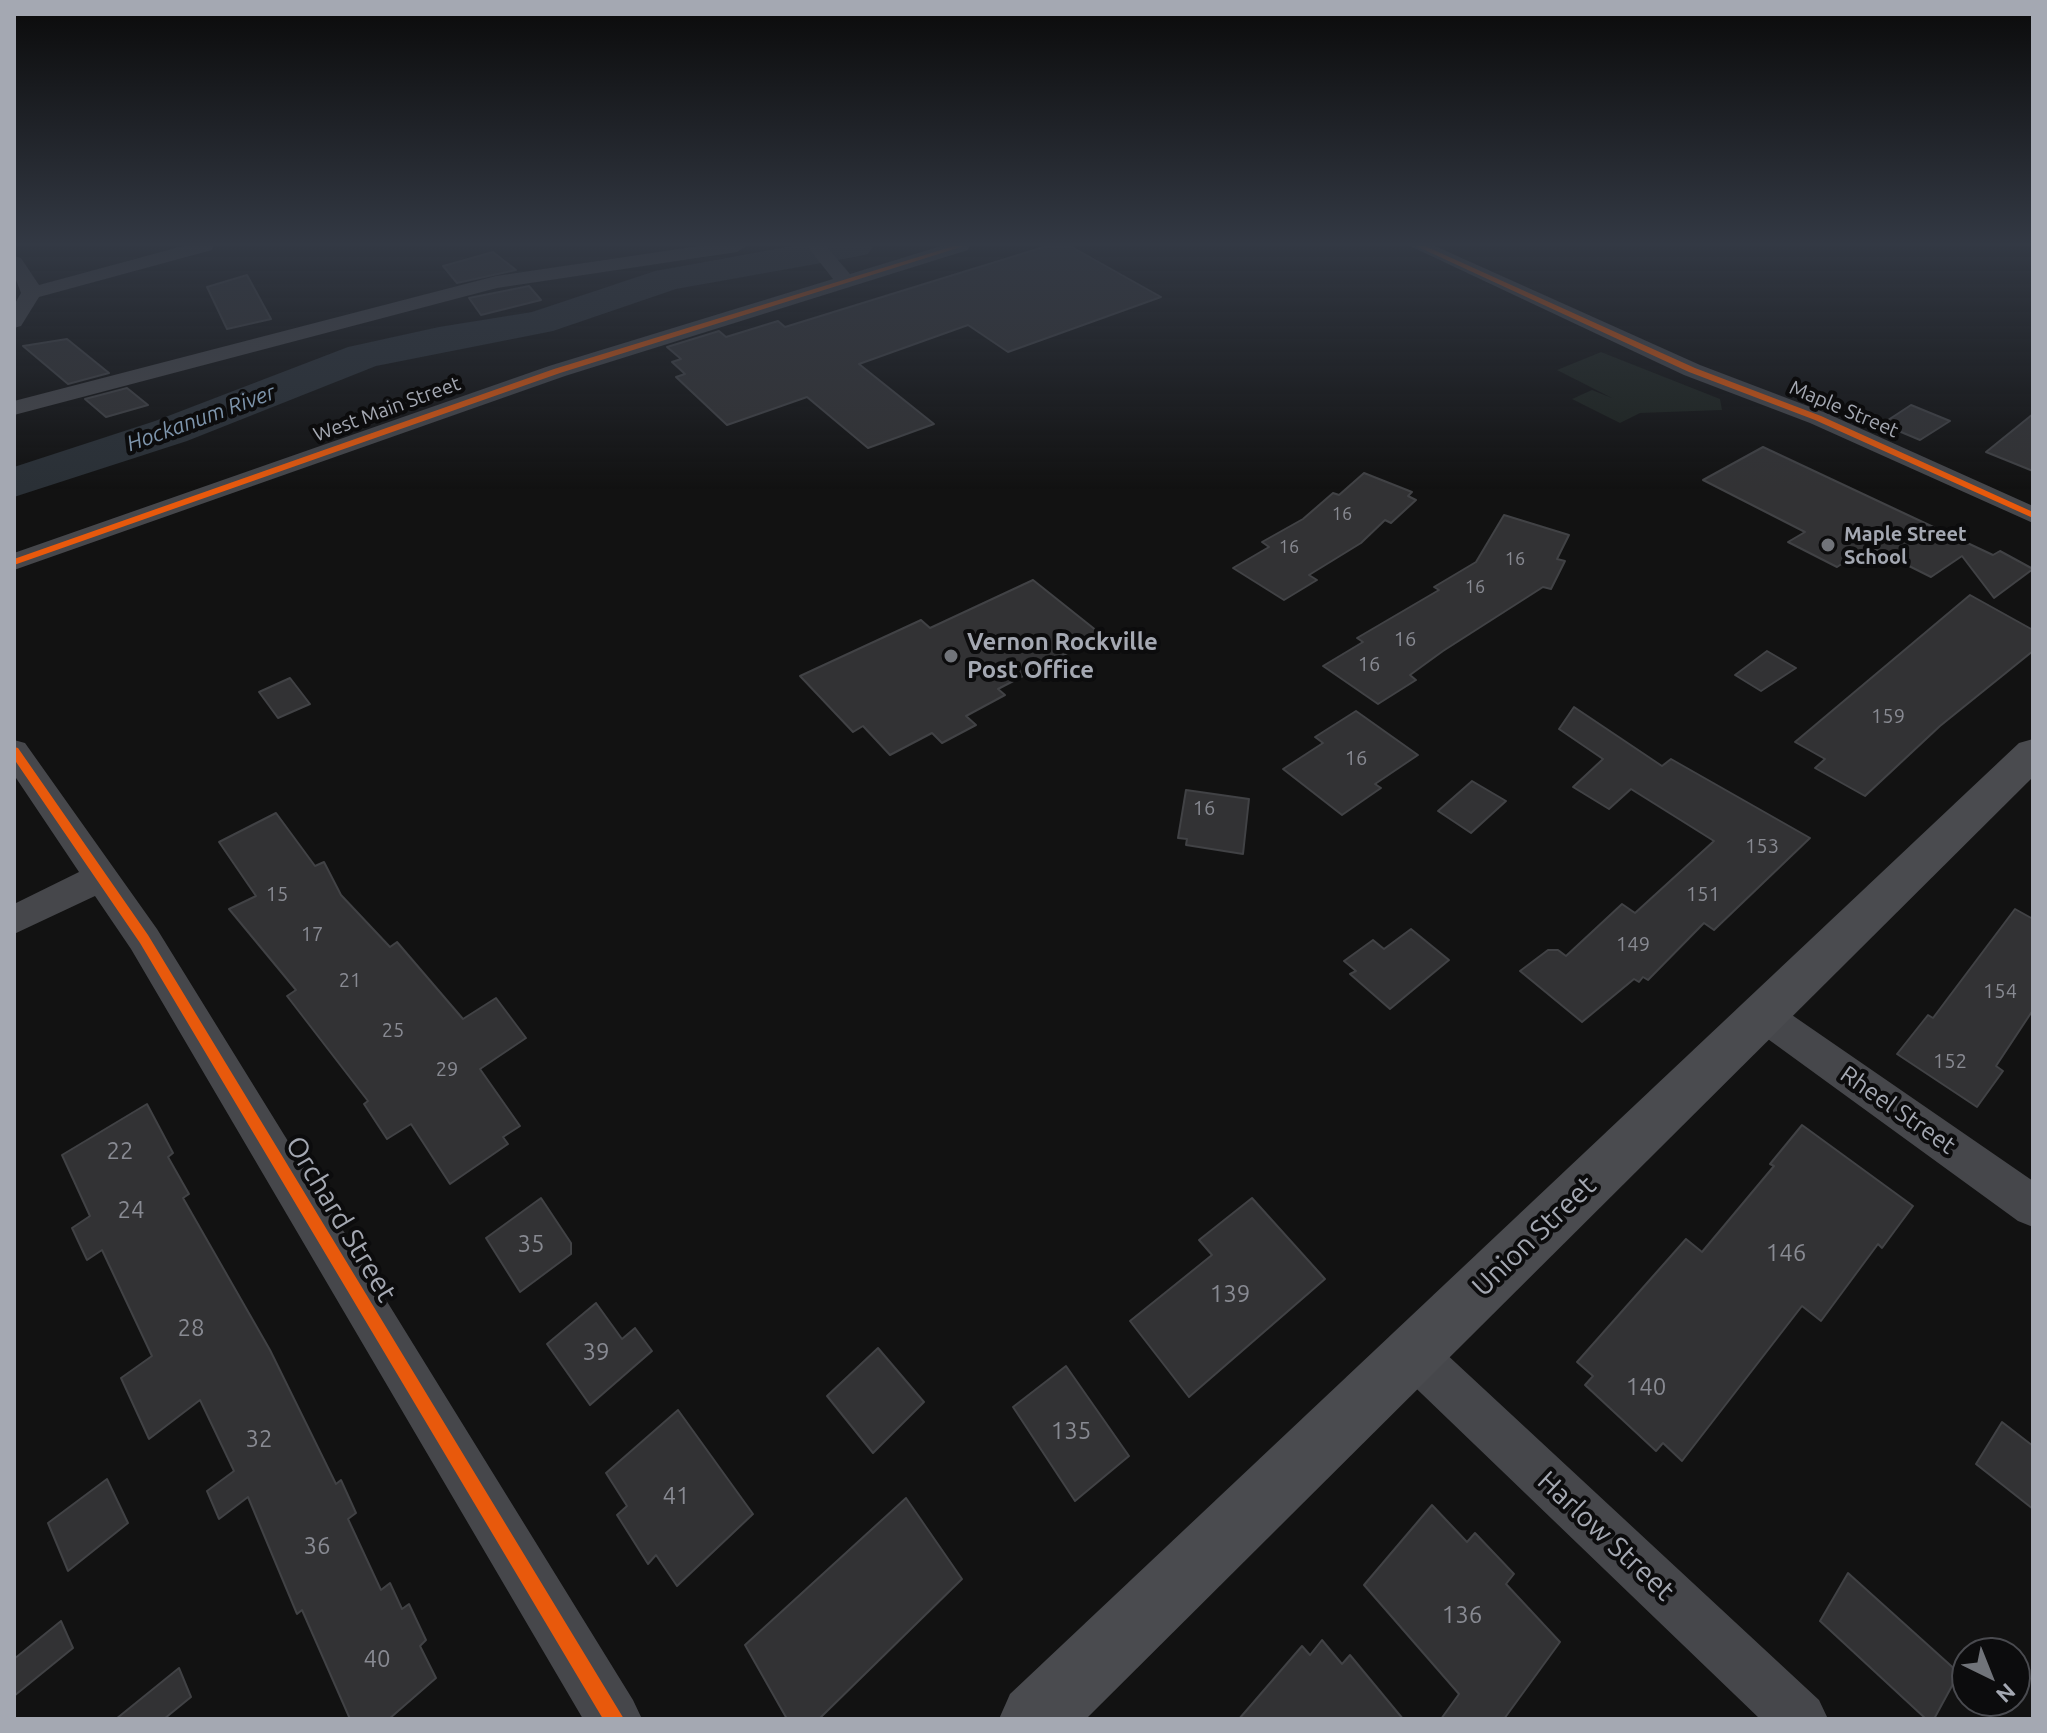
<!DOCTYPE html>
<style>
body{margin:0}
#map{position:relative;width:2047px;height:1733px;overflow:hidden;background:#121212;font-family:Ubuntu,sans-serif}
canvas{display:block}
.frame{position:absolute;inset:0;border:16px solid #a4a8b2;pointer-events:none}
.north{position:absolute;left:1951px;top:1637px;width:80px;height:80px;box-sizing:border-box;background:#0c0c0d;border:2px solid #494a4f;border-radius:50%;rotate:137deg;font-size:22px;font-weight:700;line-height:32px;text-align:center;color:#a4a8b2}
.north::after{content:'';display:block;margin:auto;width:28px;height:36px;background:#71747a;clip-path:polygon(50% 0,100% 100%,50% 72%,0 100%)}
</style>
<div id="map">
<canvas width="2047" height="1733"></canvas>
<div class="frame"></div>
<div class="north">N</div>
</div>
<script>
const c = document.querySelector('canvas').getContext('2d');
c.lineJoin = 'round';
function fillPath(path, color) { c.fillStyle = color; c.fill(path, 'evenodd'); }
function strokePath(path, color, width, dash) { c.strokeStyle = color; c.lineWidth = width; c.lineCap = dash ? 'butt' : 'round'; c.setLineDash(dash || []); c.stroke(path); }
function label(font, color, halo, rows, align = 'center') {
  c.font = font + ' Ubuntu,sans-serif'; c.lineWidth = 8; c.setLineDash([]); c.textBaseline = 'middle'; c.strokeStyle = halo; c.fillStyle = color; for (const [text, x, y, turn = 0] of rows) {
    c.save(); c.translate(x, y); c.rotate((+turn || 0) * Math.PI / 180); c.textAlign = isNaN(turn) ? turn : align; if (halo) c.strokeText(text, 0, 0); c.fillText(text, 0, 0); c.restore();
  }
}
const green = new Path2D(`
 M 1601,352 L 1720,399 L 1722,410 L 1640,413 L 1620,423 L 1572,399 L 1592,390 L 1612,398 L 1557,370 Z`);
const river = new Path2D(`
 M 792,246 L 873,246 L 868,254 L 855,257 L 676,289 L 553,331 L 376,366 L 187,441 L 14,497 L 14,467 L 155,421 L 348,347 L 439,327 L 532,312 L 655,271 Z`);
const building = new Path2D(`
 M 1047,246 L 1070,246 L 1161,297 L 1008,352 L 968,325 L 859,364 L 934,424 L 868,448 L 807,397 L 727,425 L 676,377 L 685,374 L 672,362 L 681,359 L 667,347 L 719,331 L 726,337 L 778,321 L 785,327 Z
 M 493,252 L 516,270 L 457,283 L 443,266 Z
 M 247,275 L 271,319 L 227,329 L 207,287 Z
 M 529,286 L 541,300 L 481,315 L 469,298 Z
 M 67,339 L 109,373 L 68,384 L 23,346 Z
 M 127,388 L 148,405 L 106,417 L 85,399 Z
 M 1911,405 L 1950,421 L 1920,440 L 1882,424 Z
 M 2033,414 L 2033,471 L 1986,452 Z
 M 1763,447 L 1993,555 L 2000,551 L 2033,569 L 1994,598 L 1962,556 L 1931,577 L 1869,546 L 1837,567 L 1788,542 L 1805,532 L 1703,480 Z
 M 1364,473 L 1412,492 L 1408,496 L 1416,500 L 1391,523 L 1385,520 L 1361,543 L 1309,575 L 1317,580 L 1284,600 L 1233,568 L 1269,547 L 1262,542 L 1303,519 L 1333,493 L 1339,495 Z
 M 1504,515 L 1569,535 L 1557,559 L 1565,561 L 1551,589 L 1543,587 L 1443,651 L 1410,675 L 1416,680 L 1378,704 L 1323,666 L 1363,642 L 1357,638 L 1439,590 L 1434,587 L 1476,562 Z
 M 1033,580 L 1102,635 L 998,689 L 1005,695 L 966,716 L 976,725 L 942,743 L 932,733 L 890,755 L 863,726 L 853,732 L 800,676 L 921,620 L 930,628 Z
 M 1970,595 L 2033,630 L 2033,651 L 1940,726 L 1865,796 L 1815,768 L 1825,759 L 1795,742 Z
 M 1767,651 L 1796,668 L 1761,691 L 1735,675 Z
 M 290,678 L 310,704 L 278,718 L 259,692 Z
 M 1574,707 L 1662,766 L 1671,759 L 1810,838 L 1714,930 L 1704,923 L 1648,980 L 1643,977 L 1639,982 L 1634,979 L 1582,1022 L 1520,971 L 1548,950 L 1558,950 L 1566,956 L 1622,904 L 1635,913 L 1714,841 L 1631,789 L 1609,809 L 1573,787 L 1603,759 L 1559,729 Z
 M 1356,711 L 1418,755 L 1375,784 L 1381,788 L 1342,815 L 1283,769 L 1323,743 L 1315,737 Z
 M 1472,781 L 1506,801 L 1471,833 L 1438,811 Z
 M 1186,790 L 1249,799 L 1243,854 L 1186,845 L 1187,839 L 1178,838 Z
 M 276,813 L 315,866 L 324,862 L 341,895 L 390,947 L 397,942 L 463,1019 L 496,998 L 526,1038 L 480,1069 L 520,1126 L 503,1137 L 508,1144 L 450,1184 L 411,1124 L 387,1139 L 364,1104 L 368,1101 L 287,996 L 296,990 L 229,909 L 256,896 L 219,842 Z
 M 2015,909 L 2033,919 L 2033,1010 L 1996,1066 L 2003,1071 L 1977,1107 L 1897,1054 L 1928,1015 L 1933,1018 Z
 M 1411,929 L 1449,960 L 1390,1009 L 1350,974 L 1356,971 L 1344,961 L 1373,940 L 1384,949 Z
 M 147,1104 L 173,1153 L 168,1157 L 189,1194 L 183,1198 L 270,1350 L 336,1484 L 341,1480 L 356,1513 L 348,1519 L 381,1590 L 390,1583 L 402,1609 L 409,1604 L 426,1640 L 420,1646 L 436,1678 L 389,1719 L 350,1719 L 302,1610 L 297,1614 L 248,1497 L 219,1519 L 207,1491 L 234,1471 L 200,1400 L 149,1439 L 121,1378 L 152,1356 L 102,1250 L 87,1260 L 72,1228 L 90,1216 L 62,1155 Z
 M 1802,1125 L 1913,1206 L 1882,1248 L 1878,1244 L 1821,1321 L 1802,1306 L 1682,1461 L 1663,1443 L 1656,1451 L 1585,1385 L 1593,1376 L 1577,1362 L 1686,1239 L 1702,1252 L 1774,1166 L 1770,1164 Z
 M 541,1198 L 571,1243 L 571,1254 L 520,1292 L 486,1238 Z
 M 1252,1198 L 1325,1279 L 1189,1397 L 1130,1321 L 1212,1255 L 1199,1240 Z
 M 596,1303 L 622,1339 L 635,1328 L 652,1351 L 590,1405 L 547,1344 Z
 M 878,1348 L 924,1402 L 873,1453 L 827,1396 Z
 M 1066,1366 L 1129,1456 L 1075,1501 L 1013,1407 Z
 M 678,1410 L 753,1514 L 677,1586 L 656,1555 L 648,1564 L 617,1515 L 627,1506 L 606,1473 Z
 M 2002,1422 L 2033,1446 L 2033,1509 L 1976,1464 Z
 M 107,1479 L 128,1523 L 68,1571 L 48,1523 Z
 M 906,1498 L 962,1579 L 819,1719 L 787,1719 L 745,1645 Z
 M 1432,1505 L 1467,1542 L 1475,1533 L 1514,1574 L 1506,1584 L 1560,1642 L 1504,1719 L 1441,1719 L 1459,1694 L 1364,1585 Z
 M 1848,1573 L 1959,1673 L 1934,1719 L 1926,1719 L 1820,1621 Z
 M 61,1621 L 73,1648 L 14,1696 L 14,1659 Z
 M 1322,1640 L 1342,1664 L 1350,1655 L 1403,1719 L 1239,1719 L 1302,1646 L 1310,1655 Z
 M 179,1668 L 191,1697 L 164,1719 L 116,1719 Z`);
const street = new Path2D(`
 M 183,246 L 214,246 L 212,250 L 39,297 L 21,326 L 14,328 L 14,305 L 21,293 L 14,275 L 14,256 L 21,258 L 39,285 Z
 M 699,246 L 746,246 L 737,252 L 497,288 L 14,415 L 14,401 L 496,276 Z
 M 807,246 L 826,246 L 850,274 L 941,246 L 970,246 L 968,250 L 565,376 L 14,570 L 14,553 L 549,366 L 833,279 Z
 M 1410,246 L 1435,246 L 1700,365 L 1826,413 L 2033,506 L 2033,523 L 1810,423 L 1684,375 Z
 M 14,740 L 25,743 L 157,929 L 633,1700 L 642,1719 L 583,1719 L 131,949 L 95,896 L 14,934 L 14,904 L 79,872 L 14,775 Z
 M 1763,999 L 1776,1004 L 2033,1181 L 2033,1227 L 2018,1221 L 1750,1026 L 1744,1015 L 1750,1004 Z
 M 1413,1331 L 1429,1338 L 1819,1700 L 1828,1719 L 1760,1719 L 1397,1370 L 1390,1354 L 1397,1338 Z`);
const secondary = new Path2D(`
 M 2033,739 L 2033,777 L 1086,1719 L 999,1719 L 1010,1694 L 2019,743 Z`);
const cycleway = new Path2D(`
 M 954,246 L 964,246 L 560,373 L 14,565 L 14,559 L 554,369 Z
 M 1416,246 L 1425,246 L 1695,368 L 1821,416 L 2033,512 L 2033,518 L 1815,420 L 1689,372 Z
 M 14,747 L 18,748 L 148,935 L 624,1719 L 603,1719 L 140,943 L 14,759 Z`);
const markers = [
 [1828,545,8,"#71747a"],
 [951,656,8,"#71747a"]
];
const farNumbernames = [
 ["16",1342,514],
 ["16",1289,547],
 ["16",1515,559],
 ["16",1475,587]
];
const farStreetnames = [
 ["West Main Street",387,409,-20],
 ["Maple Street",1844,409,23]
];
const farPoinames = [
 ["Maple Street",1844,534],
 ["School",1844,557]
];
const numberNames = [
 ["16",1405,639],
 ["16",1369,664],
 ["159",1888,716],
 ["16",1356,758],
 ["16",1204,808],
 ["153",1762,846],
 ["15",277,894],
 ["151",1703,894],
 ["17",312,934],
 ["149",1633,944],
 ["21",350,980],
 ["154",2000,991],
 ["25",393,1030],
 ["152",1950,1061],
 ["29",447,1069]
];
const farWaternames = [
 ["Hockanum River",201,418,-20]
];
const poiNames = [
 ["Vernon Rockville",967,642],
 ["Post Office",967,670]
];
const streetNames = [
 ["Rheel Street",1898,1110,35]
];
const nearNumbernames = [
 ["22",120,1151],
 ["24",131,1210],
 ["35",531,1244],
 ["146",1786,1253],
 ["139",1230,1294],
 ["28",191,1328],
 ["39",596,1352],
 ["140",1646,1387],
 ["135",1071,1431],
 ["32",259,1439],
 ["41",676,1496],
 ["36",317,1546],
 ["136",1462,1615],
 ["40",377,1659]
];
const nearStreetnames = [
 ["Orchard Street",341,1219,59],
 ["Union Street",1534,1236,-44],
 ["Harlow Street",1606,1536,43]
];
fillPath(green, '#1c221d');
fillPath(river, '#2a3036');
fillPath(building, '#323234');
strokePath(building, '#414245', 2);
fillPath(street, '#46474b');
fillPath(secondary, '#4a4b4f');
fillPath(cycleway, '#e8590c');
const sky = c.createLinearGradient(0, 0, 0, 489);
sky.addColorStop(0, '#0a0a0a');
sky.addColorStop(0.5, '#333944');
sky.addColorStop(1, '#33394400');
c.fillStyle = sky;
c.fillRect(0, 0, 2047, 489);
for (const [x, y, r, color] of markers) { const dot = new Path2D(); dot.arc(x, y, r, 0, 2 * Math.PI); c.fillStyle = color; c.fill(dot); strokePath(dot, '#0c0c0d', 3); }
label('18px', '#888a92', null, farNumbernames);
label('20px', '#a4a8b2', '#0c0c0d', farStreetnames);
label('bold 20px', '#a4a8b2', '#0c0c0d', farPoinames, 'left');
label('20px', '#888a92', null, numberNames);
label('italic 22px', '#7d94ab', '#0c0c0d', farWaternames);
label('bold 24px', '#a4a8b2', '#0c0c0d', poiNames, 'left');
label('24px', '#a4a8b2', '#0c0c0d', streetNames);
label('24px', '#888a92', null, nearNumbernames);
label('28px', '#a4a8b2', '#0c0c0d', nearStreetnames);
</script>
